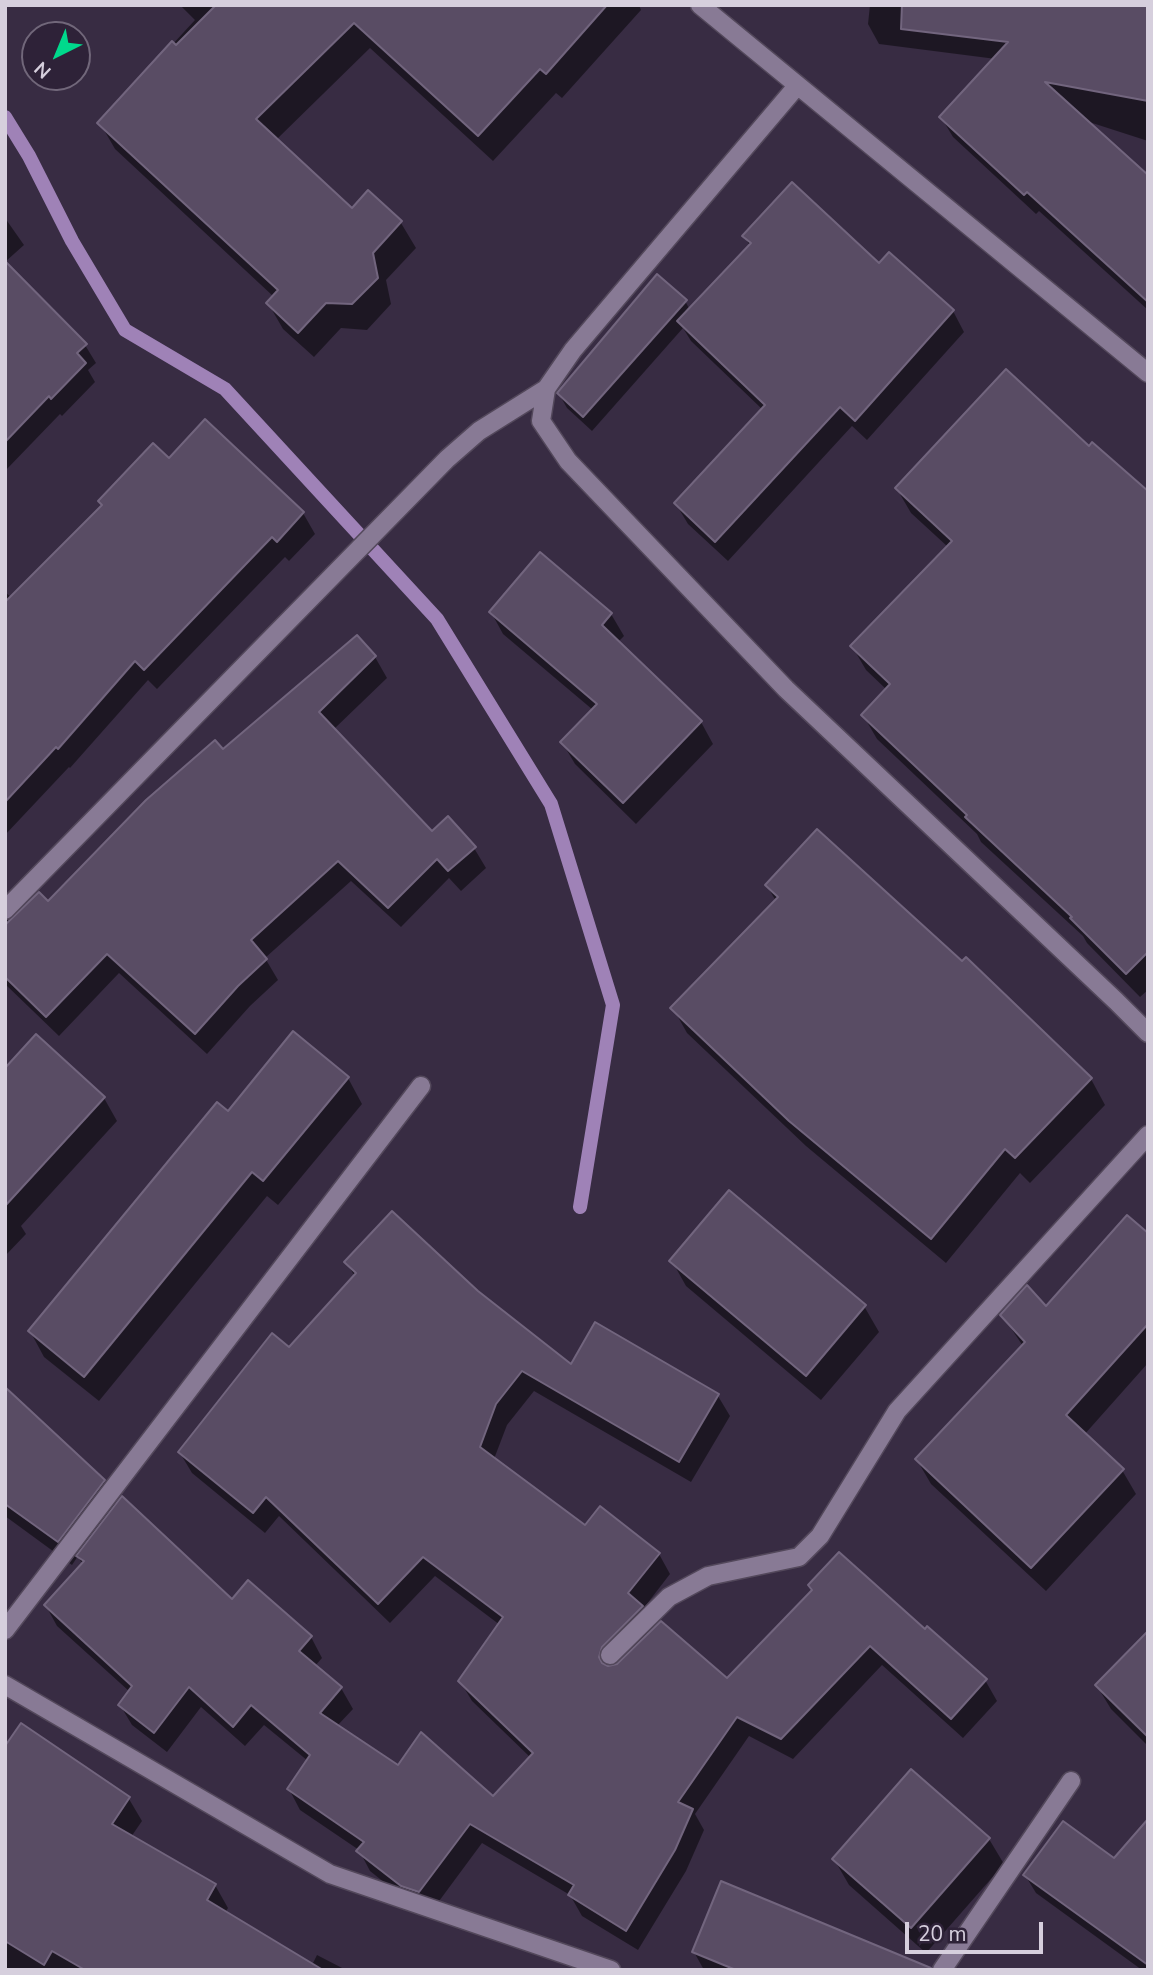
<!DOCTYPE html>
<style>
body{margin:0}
#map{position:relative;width:1153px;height:1975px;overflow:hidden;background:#382c43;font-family:"Nunito Sans",sans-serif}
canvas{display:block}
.frame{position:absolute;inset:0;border:7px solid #d6cfdd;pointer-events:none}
.north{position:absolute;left:21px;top:21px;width:70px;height:70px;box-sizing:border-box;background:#2e2238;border:2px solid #71677a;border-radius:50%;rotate:223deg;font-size:19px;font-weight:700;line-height:28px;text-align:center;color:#d6cfdd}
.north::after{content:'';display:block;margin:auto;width:24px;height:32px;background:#00d98c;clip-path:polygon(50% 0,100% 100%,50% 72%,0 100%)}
.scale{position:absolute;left:905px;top:1922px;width:138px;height:32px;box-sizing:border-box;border:4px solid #d6cfdd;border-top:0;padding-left:9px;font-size:21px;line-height:24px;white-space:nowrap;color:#d6cfdd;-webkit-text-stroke:5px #2e2238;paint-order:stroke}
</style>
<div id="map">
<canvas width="1153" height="1975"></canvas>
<div class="frame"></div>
<div class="north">N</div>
<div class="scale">20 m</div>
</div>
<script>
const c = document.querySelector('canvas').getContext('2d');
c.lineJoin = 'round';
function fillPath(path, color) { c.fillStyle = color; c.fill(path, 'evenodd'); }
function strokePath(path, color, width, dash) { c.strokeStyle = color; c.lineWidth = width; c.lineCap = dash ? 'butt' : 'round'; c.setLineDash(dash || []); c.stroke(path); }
const shadow = new Path2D(`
 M 180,5 L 639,5 L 641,10 L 562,98 L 556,93 L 493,161 L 370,48 L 276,140 L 352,210 L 368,192 L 401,223 L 416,248 L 386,280 L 391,304 L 367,330 L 341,328 L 314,357 L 283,329 L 268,303 L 274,297 L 115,149 L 100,123 L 195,20 Z
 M 870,5 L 1148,5 L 1148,141 L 1086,121 L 1148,177 L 1148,310 L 1039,211 L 1036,214 L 953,137 L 941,117 L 996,59 L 879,44 L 868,24 Z
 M 5,218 L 24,245 L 5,262 Z
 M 744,236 L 879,265 L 953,311 L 964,332 L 867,440 L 852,426 L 728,561 L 688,524 L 676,504 L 763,410 L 691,341 L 683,328 L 592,431 L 567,408 L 559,394 L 685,301 L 690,310 L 750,246 Z
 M 5,264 L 85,345 L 96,363 L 88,370 L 95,382 L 62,416 L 60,414 L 5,471 Z
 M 205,422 L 303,513 L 315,534 L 289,561 L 285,557 L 157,689 L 148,680 L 70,768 L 69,767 L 5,835 L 5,592 L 12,598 L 169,461 Z
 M 1089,448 L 1148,493 L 1148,990 L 1140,997 L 1087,943 L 1083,936 L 981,842 L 977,834 L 877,739 L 863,715 L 887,690 L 866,670 L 852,646 L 948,547 L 911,513 L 897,489 Z
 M 540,554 L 611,614 L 624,636 L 618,642 L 701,722 L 713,744 L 636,824 L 575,764 L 562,742 L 593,710 L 503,634 L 491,612 Z
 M 357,638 L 375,657 L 387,678 L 333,730 L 432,833 L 474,848 L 486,868 L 461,891 L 449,878 L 401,927 L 351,881 L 265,958 L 278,980 L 250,1006 L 207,1054 L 119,973 L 59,1036 L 5,984 L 5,897 L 17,917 L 48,903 Z
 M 767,886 L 1091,1079 L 1105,1105 L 1030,1183 L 1020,1173 L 946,1263 L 806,1146 L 687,1033 L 673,1008 L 776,901 Z
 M 5,1070 L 104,1098 L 117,1121 L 21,1226 L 26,1234 L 5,1256 Z
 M 348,1078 L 362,1104 L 278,1205 L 267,1196 L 99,1401 L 44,1357 L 30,1331 L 228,1114 Z
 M 1148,1236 L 1148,1363 L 1084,1435 L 1122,1470 L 1136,1494 L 1046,1591 L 931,1484 L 917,1460 L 1023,1346 L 1002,1315 L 1046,1308 Z
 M 672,1261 L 864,1306 L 879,1332 L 821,1400 L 686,1286 Z
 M 347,1263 L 477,1293 L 571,1367 L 718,1396 L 730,1416 L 691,1482 L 534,1391 L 507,1425 L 494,1459 L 585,1527 L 659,1554 L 670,1574 L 643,1609 L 655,1629 L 727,1680 L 925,1631 L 985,1680 L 997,1701 L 963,1738 L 882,1665 L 793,1759 L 749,1736 L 695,1814 L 704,1830 L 686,1871 L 638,1950 L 582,1916 L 570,1895 L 482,1843 L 431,1912 L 415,1907 L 370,1871 L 359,1850 L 300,1810 L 289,1789 L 308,1761 L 264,1725 L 245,1746 L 201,1707 L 167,1752 L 132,1725 L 120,1705 L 130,1692 L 57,1626 L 46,1606 L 83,1565 L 78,1556 L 72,1565 L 5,1516 L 5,1390 L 104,1482 L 117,1505 L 232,1601 L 311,1637 L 322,1658 L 315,1666 L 341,1688 L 353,1709 L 337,1726 L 398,1768 L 493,1798 L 531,1758 L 472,1701 L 460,1681 L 500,1625 L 435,1576 L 390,1623 L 279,1516 L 265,1533 L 192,1473 L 180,1453 L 290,1350 L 355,1277 Z
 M 1148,1634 L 1148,1746 L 1111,1709 L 1097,1686 Z
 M 21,1726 L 129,1799 L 142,1821 L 131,1837 L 215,1885 L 228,1908 L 225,1913 L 312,1965 L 317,1955 L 346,1970 L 5,1970 L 5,1750 Z
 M 989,1839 L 1004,1864 L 926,1953 L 849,1885 L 834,1859 Z
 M 1148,1840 L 1148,1970 L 1142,1970 L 1036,1893 L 1025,1875 L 1114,1861 Z
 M 694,1952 L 908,1970 L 704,1970 Z`);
const stream = new Path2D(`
 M 5,117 L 29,156 L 72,241 L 125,330 L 225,389 L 437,619 L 551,804 L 613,1005 L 580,1207`);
const building = new Path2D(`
 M 216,5 L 607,5 L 546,74 L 540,69 L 478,136 L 354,23 L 256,119 L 352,208 L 368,190 L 402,221 L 373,253 L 378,278 L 352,304 L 326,303 L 298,333 L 266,303 L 278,290 L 97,123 L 172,41 L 176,45 Z
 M 902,5 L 1148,5 L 1148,101 L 1045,82 L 1148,175 L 1148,302 L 1027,192 L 1024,195 L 939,117 L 1008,42 L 901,29 Z
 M 792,182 L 879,263 L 889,252 L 954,310 L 855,421 L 840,407 L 715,542 L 674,503 L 765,405 L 677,321 L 751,243 L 742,236 Z
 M 5,261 L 87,344 L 77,353 L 86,363 L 51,399 L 49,396 L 5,442 Z
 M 657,274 L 687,300 L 583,417 L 557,393 Z
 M 1006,369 L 1089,446 L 1092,442 L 1148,491 L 1148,952 L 1126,974 L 1070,918 L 1072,917 L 965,817 L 967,815 L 861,715 L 890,684 L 850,646 L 952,541 L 895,488 Z
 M 205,419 L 304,512 L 277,542 L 272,537 L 144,670 L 135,661 L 58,749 L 56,747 L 5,802 L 5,602 L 102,505 L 98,501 L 153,443 L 169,458 Z
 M 540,552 L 612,613 L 602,625 L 702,721 L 623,803 L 560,742 L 597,704 L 489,612 Z
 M 357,635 L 376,656 L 319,712 L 432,831 L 448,816 L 476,847 L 448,871 L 437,859 L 388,908 L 338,861 L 251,940 L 267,959 L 238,986 L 195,1034 L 107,954 L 46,1017 L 5,977 L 5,925 L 39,892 L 48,901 L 146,800 L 215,740 L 223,749 Z
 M 817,829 L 962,961 L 966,957 L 1092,1078 L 1015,1158 L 1005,1149 L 931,1239 L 789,1121 L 670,1008 L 778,897 L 765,885 Z
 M 293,1031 L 349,1077 L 263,1181 L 252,1172 L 84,1377 L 28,1331 L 217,1102 L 228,1111 Z
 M 36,1034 L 105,1097 L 5,1206 L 5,1068 Z
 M 729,1190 L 866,1305 L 806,1376 L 669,1261 Z
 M 392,1211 L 478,1291 L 571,1364 L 595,1322 L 719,1394 L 679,1462 L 522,1371 L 496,1404 L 480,1447 L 585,1525 L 600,1506 L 660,1553 L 628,1593 L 643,1606 L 602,1647 L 599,1657 L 602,1663 L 608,1666 L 617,1664 L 661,1621 L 727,1678 L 812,1590 L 808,1585 L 839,1552 L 925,1629 L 927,1626 L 987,1679 L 951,1719 L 870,1646 L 781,1739 L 737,1717 L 678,1802 L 693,1809 L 675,1850 L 626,1931 L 568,1895 L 574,1885 L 470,1824 L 419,1892 L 401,1886 L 356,1851 L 364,1842 L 287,1789 L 310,1755 L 251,1705 L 233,1727 L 189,1687 L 154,1733 L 118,1705 L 132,1686 L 44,1605 L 84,1561 L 76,1556 L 122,1496 L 232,1599 L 248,1580 L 312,1636 L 299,1651 L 342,1687 L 320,1713 L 398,1765 L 421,1732 L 493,1796 L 533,1753 L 458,1681 L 503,1617 L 423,1557 L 378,1604 L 266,1497 L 253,1513 L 178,1452 L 272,1333 L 289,1347 L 356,1273 L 344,1262 Z
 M 1127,1215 L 1148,1233 L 1148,1324 L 1066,1415 L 1124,1469 L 1031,1568 L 915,1459 L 1025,1342 L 1000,1315 L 1027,1285 L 1046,1306 Z
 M 5,1387 L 105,1480 L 58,1542 L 5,1504 Z
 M 1148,1631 L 1148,1737 L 1095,1685 Z
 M 21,1723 L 130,1797 L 112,1824 L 216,1884 L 207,1900 L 323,1970 L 85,1970 L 52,1951 L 44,1965 L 5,1941 L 5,1746 Z
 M 911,1769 L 990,1838 L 911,1928 L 832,1859 Z
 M 1148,1819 L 1148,1965 L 1023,1875 L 1063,1821 L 1114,1858 Z
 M 721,1881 L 931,1968 L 931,1970 L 736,1970 L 692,1952 Z`);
const minor = new Path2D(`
 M 700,5 L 1148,373
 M 546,389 L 541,421 L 568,461 L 786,689 L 1116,1001 L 1148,1033
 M 5,910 L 447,459 L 479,431 L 546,389 L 573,350 L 797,86
 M 5,1630 L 421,1086
 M 610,1655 L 669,1597 L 708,1576 L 799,1557 L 820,1536 L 897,1411 L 1148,1135
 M 5,1685 L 330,1874 L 611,1970
 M 942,1970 L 1071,1781`);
fillPath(shadow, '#0007');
strokePath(stream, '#9f82b7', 14);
fillPath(building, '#594c64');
strokePath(building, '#72657e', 2);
strokePath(minor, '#53485b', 21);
strokePath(minor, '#887a95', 18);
</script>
